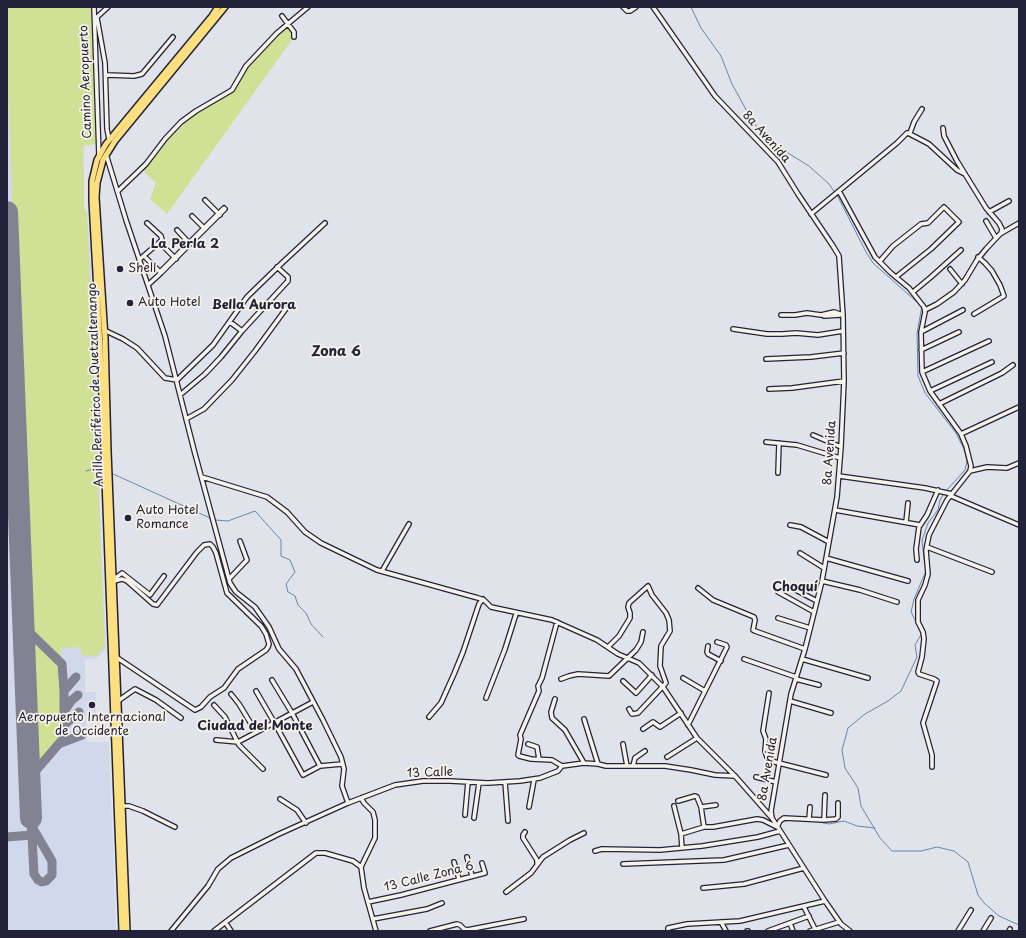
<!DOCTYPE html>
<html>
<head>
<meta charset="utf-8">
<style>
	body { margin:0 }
	#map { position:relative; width:1026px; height:938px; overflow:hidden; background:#e1e3ea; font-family:"Playpen Sans",sans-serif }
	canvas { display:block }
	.frame { position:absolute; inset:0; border:8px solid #22223b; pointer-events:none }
</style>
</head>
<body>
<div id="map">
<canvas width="1026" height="938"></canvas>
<div class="frame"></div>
</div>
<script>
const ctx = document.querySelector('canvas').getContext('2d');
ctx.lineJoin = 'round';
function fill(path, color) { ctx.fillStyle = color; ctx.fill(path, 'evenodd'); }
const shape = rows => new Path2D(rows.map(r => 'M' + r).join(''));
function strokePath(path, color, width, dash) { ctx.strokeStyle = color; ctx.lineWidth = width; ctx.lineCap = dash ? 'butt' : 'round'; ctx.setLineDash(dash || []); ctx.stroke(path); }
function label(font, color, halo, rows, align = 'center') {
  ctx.font = font + ' "Playpen Sans",sans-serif'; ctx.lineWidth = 3.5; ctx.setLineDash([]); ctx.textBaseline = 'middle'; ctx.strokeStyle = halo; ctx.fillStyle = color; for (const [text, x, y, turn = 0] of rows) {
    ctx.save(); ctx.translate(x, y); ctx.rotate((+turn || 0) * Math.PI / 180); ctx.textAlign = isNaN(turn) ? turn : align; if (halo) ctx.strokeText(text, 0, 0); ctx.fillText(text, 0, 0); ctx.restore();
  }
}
fill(shape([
	[7,7,84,146,84,208,87,212,91,264,96,418,106,649,96,659,85,659,85,692,96,692,96,715,86,716,87,742,109,742,116,931,7,931]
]), '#d2d8eb');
fill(shape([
	[7,7,91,7,96,144,83,146,84,208,87,212,105,646,96,656,81,655,81,647,61,648,61,657,32,632,29,628,28,620,7,63],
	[288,24,294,37,167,214,150,199,156,183,141,169,174,130,200,109,232,90,246,66],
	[33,644,37,645,54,661,58,665,59,670,61,733,57,742,42,758,39,760,35,758,33,755,32,723,29,648]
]), '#d0e094');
strokePath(shape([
	[691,7,701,28,721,56,732,84,749,115,758,129,770,142,809,166,829,184,838,197,866,252,873,263,918,303],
	[922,306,917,333,918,376,925,393,956,433,964,449,967,461,965,470,946,491],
	[86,471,97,468,103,469],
	[111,473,210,518],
	[215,520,228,521,255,511,281,540,281,556,290,560,295,572,286,584,288,592,295,596,298,605,306,613,311,624,323,637],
	[926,566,924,559,922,540,928,523,938,510,940,500,944,493],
	[916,622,911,612,914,599,926,571],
	[922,633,915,645,917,657,901,691,888,701,865,714,848,728,842,750,845,768,858,788,861,806,880,838,892,851,921,851,937,847,954,851,968,862,978,895,984,903,999,916,1019,925],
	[783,821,794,820],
	[813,821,829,824,844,821,857,826,875,828]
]), '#6486a7', 1);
strokePath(shape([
	[23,611,24,622,27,630,62,664,64,691,64,735,63,739,32,775,30,784],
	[24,651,25,645,28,640,32,638,37,640],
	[64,691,76,677],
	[65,710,72,700,78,695],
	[64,725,79,712],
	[61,743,82,735],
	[28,754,30,759,35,764,38,765,42,763],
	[31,818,34,874,38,880,42,882,46,881,52,875,52,861,31,825],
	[7,837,32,835]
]), '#828292', 9);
strokePath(shape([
	[7,212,31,818]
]), '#828292', 22);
const minor = shape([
	[94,7,99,156],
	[623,7,627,11,630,11,636,7],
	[653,7,715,96,778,162,798,194,833,246,839,256,843,315,844,381,841,447,837,497,822,581,805,649,791,694,771,811,772,818,825,901,841,924,850,931],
	[282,16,294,32,294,37],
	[96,18,108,7],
	[97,18,105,63,107,129,109,139],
	[107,75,134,76,142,74,173,37],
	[943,128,944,136,957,161,986,208,999,223,1002,229,1001,233],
	[908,133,929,144,957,170,965,174],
	[106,154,126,220,165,336,194,450,230,583,236,592,255,607,269,627,279,649,296,669,323,720,341,757,344,769,342,786,348,803],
	[118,191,146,164,165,139,181,122,196,111,232,90,246,66,277,33,308,7],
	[839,191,875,257,891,273,909,288,924,307,925,312,921,332,922,372,930,391,961,434,966,446,971,466,970,471,947,500,929,535,926,550,928,574,925,585,918,600,918,622,923,632,924,639,922,657,918,672,919,674,934,679,937,681,923,723,932,755,932,767],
	[205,200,220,215],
	[989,212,1009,201],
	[811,214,897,143,907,133,910,133,914,122,922,109],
	[192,216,205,229],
	[986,221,996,238],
	[177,230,190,244],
	[161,244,176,259],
	[146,258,161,273],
	[140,259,162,240,161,236,147,223],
	[880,261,893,246,921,224,928,223,944,207,959,222,931,249,896,277],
	[950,269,962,284],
	[149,284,161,273,225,209,224,208,160,272,159,275],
	[913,292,931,277,961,250],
	[925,310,937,304,954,292,965,280,977,260,986,249,1000,234,1019,223],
	[974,314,1004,296,1000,285,992,271,985,263,978,257],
	[781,315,795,315,807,313,821,315,834,312,843,315],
	[824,316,840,315],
	[230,322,242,331],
	[733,329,767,334,782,334,796,333,818,335,843,331],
	[104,330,123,339,137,348,165,378,177,380,213,345,247,297,282,263,325,223],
	[921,332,963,310],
	[921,350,959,332],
	[766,359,811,357,844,353],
	[922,372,989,341],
	[769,389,792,388,844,381],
	[930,391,992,362],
	[180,395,205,374,221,357,242,331,288,281,288,277,277,267],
	[939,404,1002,373,1013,365],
	[186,419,204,409,232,380,255,351,288,306],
	[961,434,1019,407],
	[813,435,841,447],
	[766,442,797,445,840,458],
	[970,471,987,467,1007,468,1019,463],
	[778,473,779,443],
	[839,476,925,488,952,494],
	[202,477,267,497,287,512,305,532,321,543,377,570,478,598,484,600,491,607,552,620,597,640,618,654,639,663,663,687,697,738,735,776,771,817],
	[951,496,1019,525],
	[835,510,920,525],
	[906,522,908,503],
	[790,525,801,527,829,542],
	[927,547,992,572],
	[800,553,824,568],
	[826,558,908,581],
	[917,560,916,549,919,527,927,515,938,490],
	[382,571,409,524],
	[113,577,117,577,122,573,150,595,164,576],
	[229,579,247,560,240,541],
	[114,581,122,579,127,581,153,604,157,605,197,552,204,545,210,544,213,547,216,553,227,593,261,626,266,634,269,644,268,647,266,650,238,669,224,688,210,697,201,707,195,710,116,657],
	[822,581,860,590,897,602],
	[788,586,817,601],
	[698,588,713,600,754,617,755,620,753,630,755,631,805,649],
	[778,592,814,612],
	[778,618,810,628],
	[557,622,542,678,538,686,539,691,520,735,521,739,518,755,519,756,531,759,552,760,562,766],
	[708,646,707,652,708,654,721,661],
	[608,647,619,636,630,618,630,613,628,607,629,603,648,586,652,595,666,613,669,620,670,631,661,646,660,666,666,683,638,713,632,714,629,709],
	[744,659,796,677],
	[802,659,868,678],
	[683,678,705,691],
	[561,679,569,676,578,674,609,676,636,650,641,642,643,632],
	[796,679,819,685],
	[272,680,292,713,320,766],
	[623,681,636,693,652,675],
	[256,691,274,722,303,775,320,766,342,764],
	[769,693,763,731,766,739,765,751,767,757,775,762,826,775],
	[231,694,239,704,256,732],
	[486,698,505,649,516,614],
	[555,699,551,712,552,718,565,730,584,763],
	[118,701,135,689,156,700,181,718],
	[790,701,831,713],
	[214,705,225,717,239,745,263,769],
	[429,717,441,703,454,674,463,652,479,604,483,599],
	[584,719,598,764],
	[688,725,727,647,726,645,717,642],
	[643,729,653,722,660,727,681,713],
	[216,740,238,742,313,702],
	[528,744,537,747,539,759],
	[623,744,627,766],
	[667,757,697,738],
	[633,766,635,758,645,751],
	[756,777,776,782],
	[505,782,508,821],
	[361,798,364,803,373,812,375,820,375,838,361,867,364,888,376,931],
	[280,799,297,810,306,823],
	[678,801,695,796,697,797,701,807,704,827],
	[122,806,129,806,143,811,175,827],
	[674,806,681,834,682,848],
	[529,807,534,780],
	[701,807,716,805],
	[465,815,468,782],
	[474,818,479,783],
	[809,819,810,807],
	[824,820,825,795],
	[525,832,523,835,523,838,537,860,537,863],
	[681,834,704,827,713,827,757,819,763,820,777,827,780,821,784,818,824,820,836,819,838,817,838,803],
	[595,851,602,849,660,850,702,846,758,837,780,831],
	[467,857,472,876],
	[454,862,459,879],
	[623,864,724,860,789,845],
	[703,888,744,884,804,868],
	[506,892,531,873,543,857,570,840,584,833],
	[368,902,401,895,485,873,482,863],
	[804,907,815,929],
	[373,919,427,909,442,903],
	[721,922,726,931],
	[790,923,793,931],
	[227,925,231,931],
	[171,931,208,886,218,869,231,858,279,834,348,803,395,785,423,781,450,781,488,783,520,781,540,778,558,771,562,766,584,763,598,764,606,766,665,766,691,770,715,775,735,776],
	[214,931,316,853,325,853,353,861,361,867],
	[430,931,457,924,460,925,464,929,467,930,524,919],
	[668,931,668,928,687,924,740,921,825,901],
	[747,931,748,931],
	[768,931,809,916],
	[810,931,839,922],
	[958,931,971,910],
	[983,931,991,918],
	[1009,931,1010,929]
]);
const highway = shape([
	[117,801,122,931],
	[122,806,117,800,100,346,92,201,92,181,97,160,106,144,212,16,218,7],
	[127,931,108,451,105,338,96,197,97,183,103,160,115,141,225,7]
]);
strokePath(minor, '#22223b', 6);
strokePath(highway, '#22223b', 8);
strokePath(minor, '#f7f3e8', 3.5);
strokePath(highway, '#fce080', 5);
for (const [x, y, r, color] of [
	[120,269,4,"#22223b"],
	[130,303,4,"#22223b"],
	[128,518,4,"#22223b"],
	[92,705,4,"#22223b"]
]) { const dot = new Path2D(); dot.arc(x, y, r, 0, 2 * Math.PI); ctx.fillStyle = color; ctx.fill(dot); strokePath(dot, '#f7f3e8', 1.5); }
label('12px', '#22223b', '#f7f3e8', [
	["Camino Aeropuerto",86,82,-92],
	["8a Avenida",766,137,48],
	["Anillo Periférico de Quetzaltenango",96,385,-92],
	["8a Avenida",830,453,-86],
	["8a Avenida",768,769,-80],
	["13 Calle",430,773,-2],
	["13 Calle Zona 6",429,877,-14]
]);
label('12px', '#22223b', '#f7f3e8', [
	["Shell",128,269],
	["Auto Hotel",138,303],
	["Auto Hotel",136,511],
	["Romance",136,525],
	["Aeropuerto Internacional",92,718,"center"],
	["de Occidente",92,732,"center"]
], 'left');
label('bold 13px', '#22223b', '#f7f3e8', [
	["La Perla 2",185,244],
	["Bella Aurora",254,305],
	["Choquí",795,587],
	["Ciudad del Monte",255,726]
]);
label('bold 14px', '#22223b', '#f7f3e8', [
	["Zona 6",336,352]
]);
</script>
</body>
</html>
